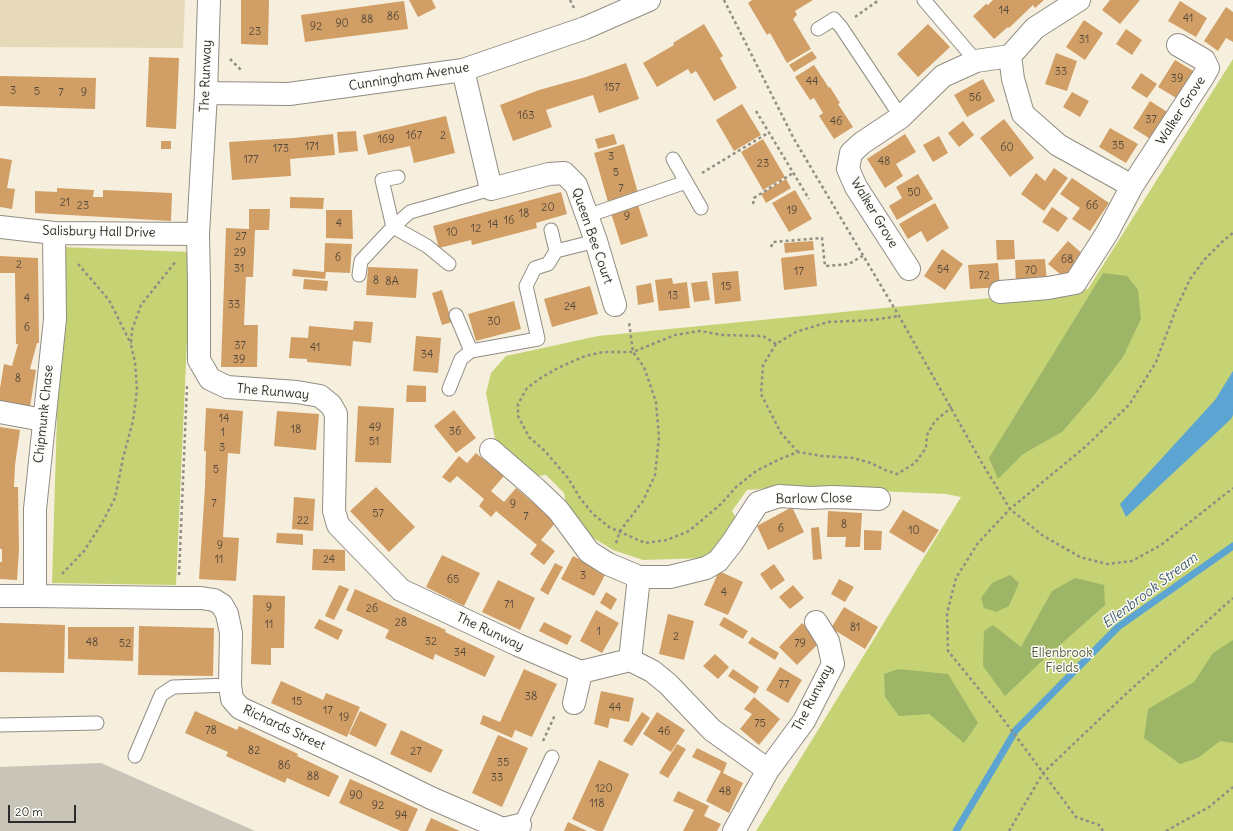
<!DOCTYPE html>
<html>
<head>
<meta charset="utf-8">
<style>
	body { margin:0 }
	#map { position:relative; width:1233px; height:831px; overflow:hidden; background:#f6efdd; font-family:Delius,sans-serif }
	canvas { display:block }
	.scale { position:absolute; left:8px; top:805px; width:68px; height:18px; box-sizing:border-box; border:2px solid #2b2b2b; border-top:0; padding-left:5px; font-size:12px; line-height:14px; white-space:nowrap; color:#2b2b2b; -webkit-text-stroke:3px #fdfcf7; paint-order:stroke }
</style>
</head>
<body>
<div id="map">
<canvas width="1233" height="831"></canvas>
<div class="scale">20 m</div>
</div>
<script>
const ctx = document.querySelector('canvas').getContext('2d');
ctx.lineJoin = 'round';
function fill(path, color) { ctx.fillStyle = color; ctx.fill(path, 'evenodd'); }
const shape = rows => new Path2D(rows.map(r => 'M' + r).join(''));
function strokePath(path, color, width, dash) { ctx.strokeStyle = color; ctx.lineWidth = width; ctx.lineCap = dash ? 'butt' : 'round'; ctx.setLineDash(dash || []); ctx.stroke(path); }
function label(font, color, halo, rows, align = 'center') {
  ctx.font = font + ' Delius,sans-serif'; ctx.lineWidth = 3; ctx.setLineDash([]); ctx.textBaseline = 'middle'; ctx.strokeStyle = halo; ctx.fillStyle = color; for (const [text, x, y, turn = 0] of rows) {
    ctx.save(); ctx.translate(x, y); ctx.rotate((+turn || 0) * Math.PI / 180); ctx.textAlign = isNaN(turn) ? turn : align; if (halo) ctx.strokeText(text, 0, 0); ctx.fillText(text, 0, 0); ctx.restore();
  }
}
fill(shape([
	[0,0,185,0,183,48,0,47]
]), '#e6daba');
fill(shape([
	[101,763,255,831,0,831,0,767]
]), '#c8c4b8');
fill(shape([
	[1233,59,1233,831,756,831,961,497,946,494,785,487,747,490,732,511,737,520,706,558,643,560,613,550,582,531,566,504,564,493,546,475,537,476,495,439,486,393,491,373,506,356,598,336,894,307,1088,289],
	[62,247,191,252,176,585,52,583]
]), '#c5d375');
fill(shape([
	[1103,273,1127,276,1138,290,1141,319,1123,357,1094,395,1062,432,1023,454,998,479,989,458],
	[1010,575,1019,583,1009,606,996,612,984,608,981,598,992,583],
	[1075,578,1104,585,1105,605,1042,661,1005,696,983,666,984,631,993,625,1021,647,1052,591],
	[1233,640,1233,743,1220,741,1198,758,1180,764,1144,738,1148,709,1194,682,1213,653],
	[898,669,948,674,978,723,964,743,929,714,899,716,885,697,884,674]
]), '#9cb566');
fill(shape([
	[1233,371,1233,415,1231,419,1126,517,1120,504,1215,400]
]), '#5ca5d3');
strokePath(shape([
	[956,831,1016,730,1118,627,1233,546]
]), '#5ca5d3', 7);
fill(shape([
	[241,0,269,0,268,45,241,44],
	[409,0,432,0,436,8,418,17],
	[752,0,813,0,795,11,797,15,793,19,811,49,787,63,770,33,767,35,748,3],
	[993,0,1044,0,1035,8,1033,5,1009,28,1008,27,994,39,973,16,986,4,988,5],
	[1110,0,1140,0,1120,24,1102,10],
	[404,1,408,29,305,42,301,15],
	[1180,1,1207,18,1196,37,1168,21],
	[1226,7,1233,12,1233,42,1226,38,1218,51,1204,41],
	[1084,20,1103,33,1085,60,1066,47],
	[704,24,723,56,720,58,737,88,714,101,696,71,691,74,688,69,657,87,643,63,674,45,673,43],
	[928,24,950,47,918,77,897,54],
	[1126,29,1142,40,1132,55,1116,44],
	[812,51,817,58,794,72,789,65],
	[1056,53,1077,61,1067,91,1045,84],
	[149,57,179,58,176,129,146,127],
	[1175,60,1195,72,1178,99,1158,87],
	[626,63,639,99,599,113,593,95,546,110,552,127,513,141,500,105,539,90,586,77],
	[814,65,829,88,830,87,840,103,838,104,853,127,834,139,819,116,823,113,814,98,810,100,795,77],
	[1141,73,1157,84,1147,98,1131,88],
	[0,76,96,78,95,109,0,106],
	[983,79,995,101,967,117,954,95],
	[1072,92,1089,101,1080,117,1063,107],
	[1150,101,1169,113,1152,140,1133,128],
	[742,104,761,135,734,151,716,120],
	[446,116,455,153,414,163,410,146,368,155,363,135],
	[1004,119,1034,158,1010,177,980,138],
	[963,121,974,135,959,147,948,133],
	[1110,128,1138,144,1126,163,1099,147],
	[356,131,358,151,339,153,337,132],
	[333,134,335,155,290,159,291,176,232,180,229,142,293,138],
	[614,134,617,144,598,149,595,139],
	[905,134,916,152,896,164,903,176,885,188,867,159],
	[939,136,948,153,933,162,923,145],
	[763,139,785,177,763,190,741,152],
	[161,141,171,141,171,149,161,149],
	[624,144,638,193,608,202,594,153],
	[0,158,12,160,7,188,15,189,12,209,0,207],
	[1054,168,1068,178,1044,211,1021,194,1036,173,1045,181],
	[918,174,933,199,897,220,889,206,902,198,896,187],
	[1072,178,1109,203,1090,231,1072,219,1080,208,1060,194],
	[786,179,791,188,766,203,761,194],
	[57,188,94,190,93,197,103,197,103,190,172,193,171,221,35,213,35,191,57,192],
	[795,190,812,219,789,232,772,203],
	[561,192,567,214,536,223,537,228,472,245,471,240,439,248,433,226],
	[290,197,324,198,323,209,290,208],
	[935,203,949,228,927,242,921,231,908,239,899,224],
	[638,205,648,236,621,245,611,213],
	[1052,207,1068,218,1058,232,1042,222],
	[249,209,270,209,269,230,255,230,253,277,246,277,244,325,258,325,257,367,221,367,226,228,249,229],
	[326,210,352,210,353,239,326,238],
	[996,240,1014,240,1015,259,997,260],
	[813,241,814,250,785,253,784,243],
	[1068,241,1086,257,1066,279,1048,264],
	[325,243,352,244,350,273,326,272,325,279,292,276,293,269,324,272],
	[942,249,963,264,945,290,924,276],
	[814,254,817,286,784,290,781,258],
	[0,256,38,258,39,343,37,343,30,369,36,370,30,407,0,402,0,388,4,364,12,366,18,344,16,344,15,273,0,273],
	[1045,259,1047,283,1016,284,1015,260],
	[998,263,1000,287,970,289,968,265],
	[368,267,418,269,416,298,366,295],
	[738,271,741,301,715,304,712,273],
	[672,278,673,284,687,282,690,308,659,311,655,280],
	[304,279,328,281,327,291,303,289],
	[707,281,710,300,694,302,691,283],
	[651,283,654,302,638,305,636,286],
	[590,286,598,314,552,327,544,299],
	[442,290,452,322,442,325,432,293],
	[514,301,521,329,476,341,468,314],
	[354,321,373,322,371,343,353,341,351,366,307,362,307,359,289,358,291,337,308,338,309,326,353,330],
	[416,336,441,338,438,373,413,371],
	[407,385,426,386,426,402,406,402],
	[358,406,394,408,391,463,355,462],
	[206,408,243,411,240,454,228,453,223,537,239,538,236,581,199,579,205,487,206,451,204,451],
	[454,410,476,438,456,453,434,426],
	[277,411,319,414,316,450,274,446],
	[0,427,20,430,15,465,14,487,18,487,19,550,17,580,0,579,0,562,2,562,2,549,0,549],
	[476,453,504,476,491,491,504,502,516,488,556,522,541,540,555,551,544,565,530,554,537,545,496,511,491,517,479,506,484,499,457,476,450,483,442,477,459,456,467,463],
	[376,487,415,527,389,552,350,511],
	[294,497,315,499,313,531,292,529],
	[792,507,804,532,768,550,757,526],
	[903,510,939,530,924,553,889,532],
	[828,511,862,513,860,547,845,547,846,537,827,537],
	[819,527,822,559,813,560,811,528],
	[864,530,882,531,881,550,864,550],
	[277,533,303,534,303,545,276,543],
	[313,549,345,550,345,571,312,570],
	[442,555,480,573,464,606,426,587],
	[573,556,606,573,594,596,561,579],
	[555,563,563,567,548,595,540,590],
	[774,564,785,580,771,590,760,574],
	[719,571,743,582,728,615,704,605],
	[839,579,854,587,845,602,831,594],
	[498,580,535,598,520,630,482,612],
	[339,585,349,589,334,620,325,616],
	[793,585,804,598,790,609,779,597],
	[355,589,446,630,445,632,495,656,485,677,435,654,433,660,385,638,389,630,346,610],
	[606,592,617,599,611,610,600,603],
	[253,595,285,596,284,648,271,648,271,665,251,664],
	[844,607,878,627,865,649,831,628],
	[596,610,619,623,602,653,580,641],
	[668,614,694,621,684,660,659,654],
	[724,617,748,631,743,639,719,625],
	[319,619,343,630,338,640,314,628],
	[544,622,572,636,567,645,539,631],
	[0,623,65,625,64,673,0,672],
	[802,623,821,641,797,665,779,647],
	[139,626,214,628,213,676,138,675],
	[68,627,134,627,133,661,68,659],
	[752,637,779,653,775,660,748,643],
	[715,654,729,667,718,679,703,666],
	[780,667,802,680,788,703,766,690],
	[524,669,557,684,532,737,515,730,512,738,480,724,483,715,500,722],
	[733,669,759,687,755,694,728,676],
	[281,681,323,700,326,693,360,707,347,737,271,703],
	[601,691,634,698,629,722,610,718,608,728,594,724],
	[754,697,780,719,759,745,740,729,752,714,744,709],
	[195,711,237,730,239,726,298,754,297,756,339,776,329,797,287,778,285,783,226,756,228,752,185,733],
	[360,711,387,724,376,747,349,734],
	[642,712,650,718,632,746,623,741],
	[657,712,685,730,671,752,643,734],
	[401,730,443,750,431,773,390,754],
	[498,735,528,748,502,807,472,793],
	[677,744,686,749,668,778,659,773],
	[697,748,727,763,723,773,743,783,729,813,706,801,721,771,692,757],
	[599,760,629,774,603,831,597,831,572,819],
	[350,779,418,809,408,831,401,831,339,803],
	[678,791,709,806,704,816,721,824,717,831,683,831,694,810,673,801],
	[431,818,453,828,460,831,425,831],
	[568,822,587,831,564,831]
]), '#d19f66');
const service = shape([
	[924,0,976,61],
	[818,29,834,19,841,27,901,117],
	[673,159,701,208],
	[587,216,686,182],
	[551,230,556,251],
	[449,264,427,246,393,227,410,212,491,189],
	[359,275,361,261,393,227,382,180,398,177],
	[456,315,471,351],
	[449,389,461,359,471,351,538,339,526,286,535,268,548,264,556,251,596,241],
	[0,725,97,723],
	[135,756,161,695,173,687,230,685],
	[522,831,520,825,552,757]
]);
const minor = shape([
	[209,0,206,93,198,234,199,283,199,360,210,379,227,387,297,392,320,396,331,405,336,414,334,511,338,525,401,590,518,645,581,672,630,660,652,671,668,684,712,730,768,770],
	[1079,0,1035,28,1010,56,1013,79,1023,114,1058,145,1132,186],
	[463,70,491,189,549,174,564,173,576,185,596,241,615,305],
	[206,93,289,94,463,70,585,28,649,0],
	[0,227,54,233,198,234],
	[909,269,856,187,848,169,851,153,862,143,901,117,943,76,976,61,1010,56],
	[1000,292,1048,288,1075,283,1107,233,1132,186,1203,77,1208,68,1204,60,1178,45],
	[0,412,43,420],
	[491,450,536,489,558,510,589,552,608,564,639,577,630,660],
	[639,577,670,577,706,568,718,561,732,543,758,503,779,496,811,498,833,497,879,499],
	[0,596,35,596,178,598,201,598,214,600,222,605,227,614,231,633,230,685,232,699,240,708,374,770,431,798,503,829,520,825],
	[35,596,35,509,55,319,54,233],
	[574,703,581,672],
	[734,831,768,770,804,721,833,664,828,641,816,622]
]);
strokePath(service, '#908d84', 15);
strokePath(minor, '#908d84', 24);
strokePath(shape([
	[570,0,574,8],
	[724,0,794,139,899,316,982,463,1010,509,1042,535,1080,557,1107,564,1132,561,1161,545,1233,488],
	[855,17,879,0],
	[230,59,241,70],
	[756,111,809,199],
	[702,173,768,133],
	[753,204,754,198,793,173],
	[771,247,773,242,822,238,825,266,849,264,864,255],
	[78,264,109,300,131,344],
	[776,344,763,336,723,335,700,331,675,335,633,352,603,352,585,356,560,367,542,377,527,388,518,404,518,416,529,437,545,451,568,478,580,498,593,514,609,527,645,543,667,540,689,531,721,504,736,487,756,471,780,459,798,452,822,456,853,458,871,463,885,470,897,474,915,463,926,448,927,435,935,421,952,407],
	[798,452,781,433,761,394,763,365,776,344,796,332,828,322,872,320,899,316],
	[616,543,620,531,643,501,655,475,659,437,656,402,644,367,633,352,629,322],
	[62,574,84,551,102,523,115,498,123,458,133,421,137,390,135,362,131,345,132,330,141,305,176,261],
	[179,575,187,386],
	[543,741,555,715],
	[1009,831,1043,773,1128,692,1233,598],
	[1103,831,1099,825,1076,817,1000,715,948,651,947,613,956,578,978,543,1010,509,1085,447,1129,405,1156,362,1176,309,1190,279,1205,259,1224,240,1233,233],
	[1166,831,1209,807,1233,787]
]), '#908d84', 2.5, [3, 3]);
strokePath(service, '#fff', 13);
strokePath(minor, '#fff', 22);
label('11px', '#54483a', null, [
	["14",1004,11],
	["86",393,17],
	["41",1188,19],
	["88",367,20],
	["90",342,24],
	["92",316,27],
	["23",255,32],
	["31",1084,40],
	["33",1061,72],
	["39",1177,79],
	["44",812,82],
	["157",612,88],
	["3",13,91],
	["5",37,92],
	["7",61,93],
	["9",84,93],
	["56",975,98],
	["163",526,116],
	["37",1151,120],
	["46",836,122],
	["167",414,136],
	["2",443,136],
	["169",386,140],
	["35",1118,146],
	["171",312,147],
	["60",1007,148],
	["173",281,149],
	["3",611,157],
	["177",251,160],
	["48",884,162],
	["23",763,164],
	["5",616,173],
	["7",621,189],
	["50",914,193],
	["21",65,203],
	["23",83,206],
	["66",1092,206],
	["20",548,208],
	["19",792,211],
	["18",524,214],
	["9",627,217],
	["16",509,221],
	["4",339,224],
	["14",493,225],
	["12",476,229],
	["10",452,233],
	["27",241,237],
	["29",240,253],
	["6",338,258],
	["68",1067,260],
	["2",19,265],
	["31",239,269],
	["54",943,270],
	["70",1031,271],
	["17",799,272],
	["72",984,276],
	["8",376,281],
	["8A",392,282],
	["15",726,287],
	["13",673,296],
	["4",27,299],
	["33",234,305],
	["24",570,307],
	["30",494,322],
	["6",27,328],
	["37",240,346],
	["41",315,348],
	["34",427,355],
	["39",239,360],
	["8",18,379],
	["14",224,419],
	["49",375,428],
	["18",296,430],
	["36",455,432],
	["1",223,433],
	["51",374,442],
	["3",222,448],
	["5",216,470],
	["7",214,504],
	["9",513,505],
	["57",378,514],
	["7",526,517],
	["22",303,521],
	["8",844,525],
	["6",781,529],
	["10",914,531],
	["9",220,546],
	["11",219,560],
	["24",329,560],
	["3",583,576],
	["65",453,580],
	["4",724,593],
	["71",509,605],
	["9",269,608],
	["26",372,609],
	["28",401,623],
	["11",269,625],
	["81",855,628],
	["1",599,632],
	["2",676,637],
	["32",431,642],
	["48",92,643],
	["52",125,644],
	["79",800,644],
	["34",460,653],
	["77",784,685],
	["38",531,697],
	["15",297,702],
	["44",615,708],
	["17",328,711],
	["19",344,718],
	["75",760,724],
	["78",211,731],
	["46",664,732],
	["82",254,751],
	["27",416,752],
	["35",503,763],
	["86",284,766],
	["88",313,777],
	["33",497,778],
	["120",604,789],
	["48",725,792],
	["90",356,796],
	["118",597,804],
	["92",378,806],
	["94",401,816]
]);
label('13px', '#2b2b2b', '#fdfcf7', [
	["The Runway",206,76,-88],
	["Cunningham Avenue",409,77,-9],
	["Walker Grove",1181,111,-57],
	["Walker Grove",874,213,59],
	["Salisbury Hall Drive",99,232,1],
	["Queen Bee Court",592,236,71],
	["The Runway",273,392,5],
	["Chipmunk Chase",44,414,-84],
	["Barlow Close",814,499,-1],
	["The Runway",490,632,25],
	["The Runway",813,698,-63],
	["Richards Street",284,728,25]
]);
label('13px', '#595d41', '#fdfcf7', [
	["Ellenbrook",1062,653],
	["Fields",1062,668]
]);
label('italic 14px', '#3f5c6e', '#fdfcf7', [
	["Ellenbrook Stream",1150,591,-37]
]);
</script>
</body>
</html>
